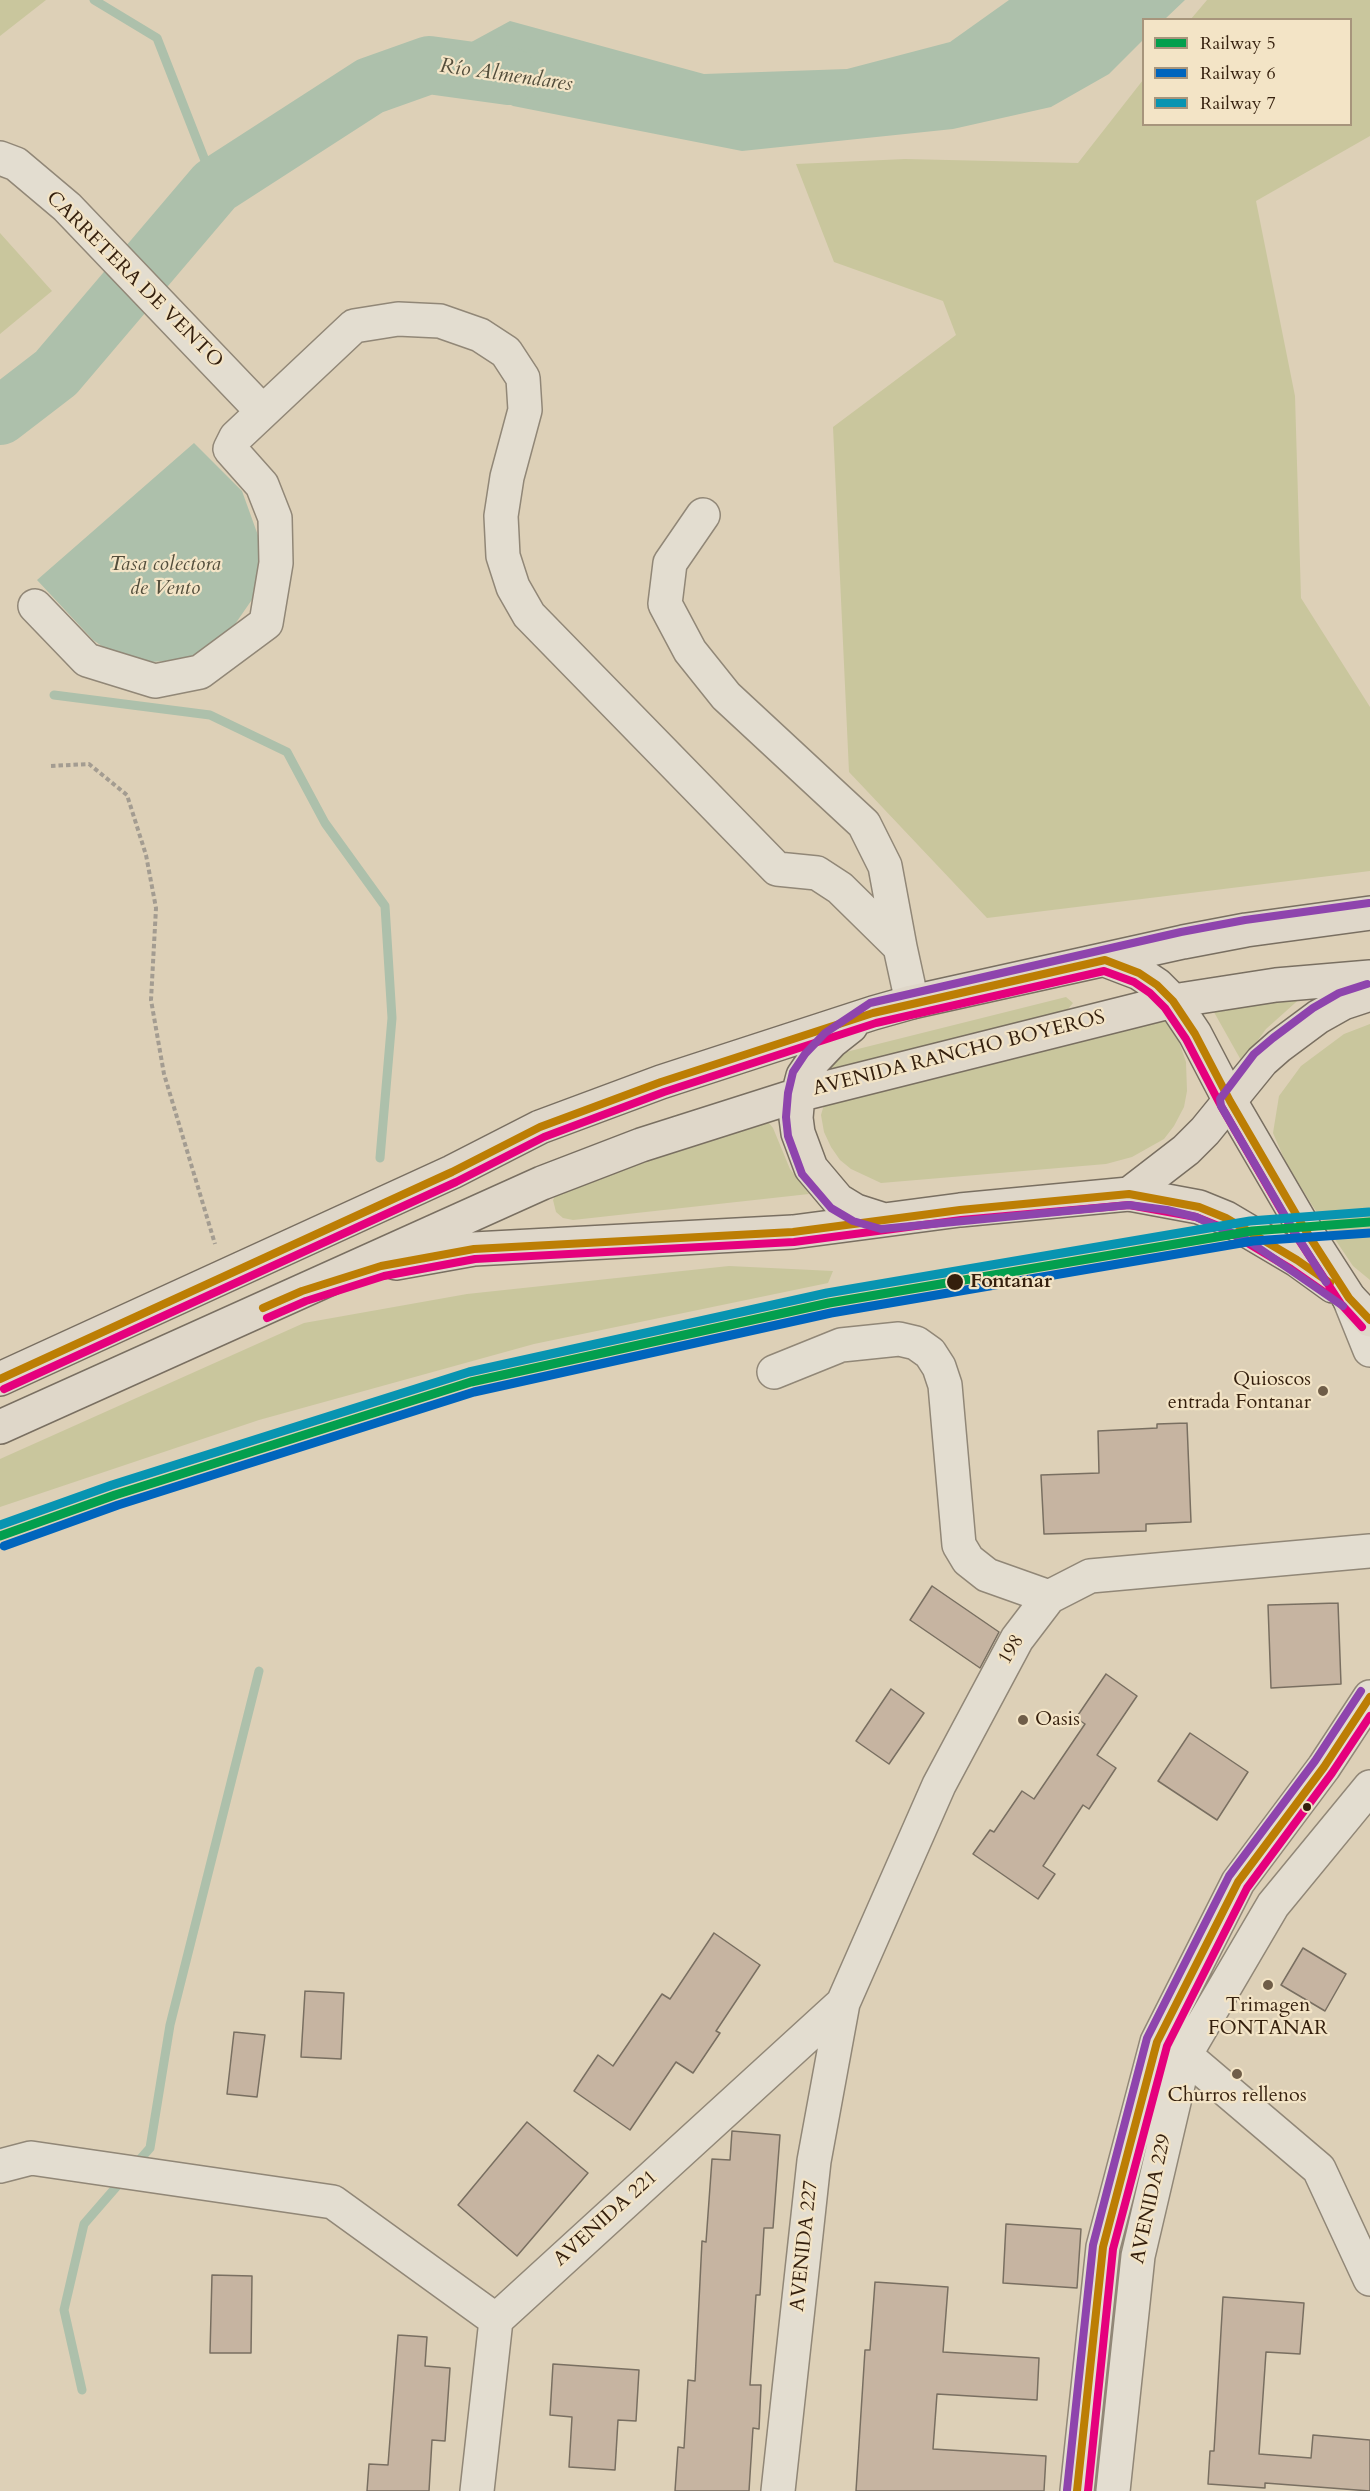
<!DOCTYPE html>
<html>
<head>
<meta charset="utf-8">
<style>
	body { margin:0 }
	#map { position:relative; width:1370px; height:2491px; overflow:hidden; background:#ddd0b7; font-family:Cardo,serif }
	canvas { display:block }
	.legend { position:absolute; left:1142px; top:18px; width:210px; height:108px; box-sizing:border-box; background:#f3e4c6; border:2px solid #a7957c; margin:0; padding:8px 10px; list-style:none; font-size:18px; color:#341f0d }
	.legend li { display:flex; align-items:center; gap:12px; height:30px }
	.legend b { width:30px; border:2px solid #a7957c }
</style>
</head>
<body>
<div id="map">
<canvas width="1370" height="2491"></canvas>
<ul class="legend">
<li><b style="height:8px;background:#039f4e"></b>Railway 5</li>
<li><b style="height:8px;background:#0065bd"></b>Railway 6</li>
<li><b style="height:8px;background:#0894b1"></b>Railway 7</li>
</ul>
</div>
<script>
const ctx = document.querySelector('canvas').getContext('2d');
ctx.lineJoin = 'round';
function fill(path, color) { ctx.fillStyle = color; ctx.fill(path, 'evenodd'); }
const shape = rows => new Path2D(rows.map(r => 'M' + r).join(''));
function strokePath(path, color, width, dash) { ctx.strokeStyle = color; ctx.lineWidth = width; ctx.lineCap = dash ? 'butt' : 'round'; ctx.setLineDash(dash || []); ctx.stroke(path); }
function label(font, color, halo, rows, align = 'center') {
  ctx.font = font + ' Cardo,serif'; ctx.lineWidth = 4.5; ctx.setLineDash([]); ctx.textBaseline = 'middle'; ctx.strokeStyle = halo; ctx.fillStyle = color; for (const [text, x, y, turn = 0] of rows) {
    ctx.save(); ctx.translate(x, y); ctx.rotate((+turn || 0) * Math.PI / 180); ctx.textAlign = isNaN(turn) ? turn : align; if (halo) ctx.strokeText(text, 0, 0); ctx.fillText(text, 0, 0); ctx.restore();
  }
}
fill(shape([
	[0,0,46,0,0,36],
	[1207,0,1370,0,1370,136,1256,201,1295,396,1301,598,1370,707,1370,871,987,918,849,772,833,427,956,335,943,301,834,262,796,164,905,159,1078,163,1143,80,1144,124,1350,124,1350,20,1191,19],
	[0,233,52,291,0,334],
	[1304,995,1266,1029,1242,1062,1210,1005],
	[1066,997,1073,1003,1068,1009,817,1081,842,1053],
	[1166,1021,1179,1042,1186,1062,1187,1091,1184,1107,1174,1126,1164,1139,1132,1157,1106,1164,881,1183,851,1169,840,1160,831,1147,824,1132,821,1115,825,1101],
	[1370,1024,1370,1280,1353,1266,1312,1205,1286,1163,1273,1133,1279,1096,1301,1066,1344,1034],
	[765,1118,773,1128,790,1169,809,1194,573,1220,563,1218,556,1212,553,1200,559,1189],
	[729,1266,833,1271,828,1283,534,1344,259,1420,0,1507,0,1459,304,1323,467,1294]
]), '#c9c69d');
fill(shape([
	[1009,0,1185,0,1165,19,1144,20,1143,40,1109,74,1051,107,953,129,742,151,513,106,429,65,510,21,704,74,847,69,950,42],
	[194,443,242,491,260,541,260,588,231,630,204,654,178,660,151,662,112,653,93,640,37,580]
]), '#adc0ab');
strokePath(shape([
	[94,0,157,38,215,186],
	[54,695,210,715,287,752,325,823,385,906,392,1018,380,1158],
	[135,2165,150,2148,170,2025,259,1671],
	[82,2390,64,2310,84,2224,124,2178]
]), '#adc0ab', 9);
strokePath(shape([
	[0,416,56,373,215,186,370,86,429,65,509,76]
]), '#adc0ab', 58);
const building = shape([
	[1187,1423,1191,1522,1146,1524,1146,1531,1044,1534,1041,1475,1099,1473,1098,1431,1157,1428,1157,1424,1187,1423],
	[932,1586,999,1632,980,1668,910,1620,932,1586],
	[1338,1603,1341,1684,1271,1688,1268,1605,1338,1603],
	[1106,1674,1137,1696,1097,1755,1116,1768,1089,1809,1083,1805,1043,1866,1055,1874,1038,1899,973,1854,990,1830,994,1832,1022,1791,1034,1799,1085,1724,1076,1718,1106,1674],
	[891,1689,924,1713,889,1764,856,1741,891,1689],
	[1190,1733,1248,1772,1217,1820,1158,1781,1190,1733],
	[714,1933,760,1965,716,2031,720,2033,693,2073,676,2062,630,2130,574,2091,598,2055,613,2066,662,1994,670,1999,714,1933],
	[1303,1948,1346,1974,1325,2011,1281,1985,1303,1948],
	[305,1991,344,1993,341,2059,301,2057,305,1991],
	[234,2032,265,2035,257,2097,227,2094,234,2032],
	[527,2122,588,2173,517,2256,458,2205,527,2122],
	[732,2131,780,2135,773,2228,764,2228,760,2295,756,2295,750,2385,761,2385,759,2429,753,2428,749,2491,675,2491,678,2447,684,2448,688,2380,695,2381,702,2241,706,2242,712,2159,730,2160,732,2131],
	[1006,2224,1081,2229,1077,2288,1003,2283,1006,2224],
	[212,2275,252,2276,251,2353,210,2353,212,2275],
	[875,2282,948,2287,943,2352,1039,2358,1037,2400,937,2394,933,2449,1046,2456,1044,2491,856,2491,865,2350,870,2350,875,2282],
	[1223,2297,1304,2303,1300,2354,1266,2352,1259,2454,1311,2458,1313,2435,1370,2440,1370,2491,1265,2483,1265,2488,1208,2484,1210,2451,1214,2451,1223,2297],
	[398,2335,427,2337,425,2366,450,2368,445,2441,432,2440,429,2491,367,2491,369,2464,388,2465,398,2335],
	[553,2364,639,2370,636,2421,618,2420,615,2470,569,2467,572,2417,550,2415,553,2364]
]);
fill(building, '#c6b4a1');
strokePath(building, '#796f61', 1.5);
const minor = shape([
	[0,158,16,164,67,207,262,411],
	[703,515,670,563,665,604,690,651,726,696,864,824,885,866,900,947],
	[35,606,87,660,155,681,200,672,266,623,276,563,275,518,262,485,230,449,236,437,354,326,398,319,440,321,480,335,506,352,523,378,525,410,507,477,501,516,503,556,513,587,529,615,777,869,817,873,840,888,900,947,912,1002],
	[1349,1298,1370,1350],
	[774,1372,841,1345,899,1339,916,1343,930,1353,939,1367,945,1385,959,1545,968,1560,987,1575,1049,1597],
	[1167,2047,1185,2055,1319,2169,1370,2279],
	[0,2166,31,2158,333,2202,496,2320],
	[477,2491,496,2320,843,2003],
	[778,2491,814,2161,843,2003,939,1785,1017,1639,1049,1597,1090,1576,1370,1551],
	[1077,2491,1103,2247,1157,2042,1238,1882,1324,1767,1370,1697],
	[1113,2491,1138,2256,1185,2055,1273,1905,1370,1787]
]);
const major = shape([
	[1230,1101,1304,1228,1349,1298,1370,1320],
	[1129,1194,1199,1207,1226,1218,1297,1260,1333,1286]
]);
const highway = shape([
	[1105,960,1139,973,1157,985,1173,1001,1195,1034,1230,1101],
	[851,1026,832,1041,814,1060,803,1076,798,1095,796,1118,798,1133,811,1168,838,1200,856,1211,881,1219],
	[396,1263,474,1249,793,1232,960,1210,1129,1194,1186,1150,1205,1131,1262,1061,1279,1046,1318,1017,1343,1003,1370,994],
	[0,1379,452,1172,540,1127,661,1082,873,1013,912,1002,1183,942,1246,930,1370,913],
	[0,1427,542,1183,641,1145,798,1095,1173,1001,1276,985,1370,977]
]);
strokePath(minor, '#918777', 36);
strokePath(major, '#796f61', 36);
strokePath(highway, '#796f61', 36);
strokePath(shape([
	[51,766,89,764,127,795,146,855,156,908,151,1000,164,1074,215,1244]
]), '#a39c91', 4, [4.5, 3]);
strokePath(minor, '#e3ddd0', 33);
strokePath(major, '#dfd7c9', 33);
strokePath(highway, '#dfd7c9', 33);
strokePath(shape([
	[263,1308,302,1291,381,1266,474,1249,793,1232,960,1210,1129,1194,1199,1207,1226,1218,1297,1260,1330,1283],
	[0,1379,452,1172,540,1127,661,1082,873,1013,1105,960,1139,973,1157,985,1173,1001,1195,1034,1230,1101,1304,1228,1349,1298,1370,1320],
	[1077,2491,1103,2247,1157,2042,1238,1882,1324,1767,1370,1697]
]), '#bc7e04', 8);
strokePath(shape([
	[267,1318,306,1301,384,1276,475,1259,794,1242,961,1220,1129,1205,1196,1217,1221,1227,1291,1269,1324,1292],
	[4,1389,456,1182,544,1137,664,1092,876,1023,1104,971,1134,982,1150,993,1165,1008,1186,1039,1221,1106,1295,1234,1341,1304,1362,1327],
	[1088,2491,1113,2249,1167,2046,1247,1888,1332,1773,1370,1716]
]), '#e5007d', 8);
strokePath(shape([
	[1326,1282,1295,1233,1221,1106,1220,1099,1254,1054,1273,1038,1313,1008,1339,993,1367,984],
	[1343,1306,1247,1240,1196,1217,1167,1210,1129,1205,881,1229,853,1221,831,1208,802,1174,788,1136,786,1117,788,1093,793,1072,805,1054,825,1033,870,1003,1181,932,1245,920,1369,903],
	[1067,2490,1093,2245,1147,2038,1229,1876,1315,1761,1361,1691]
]), '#8e44ad', 8);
strokePath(shape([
	[0,1536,115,1495,471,1382,829,1303,1252,1231,1370,1222]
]), '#039f4e', 9);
strokePath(shape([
	[4,1546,118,1505,474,1392,831,1313,1253,1241,1370,1233]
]), '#0065bd', 9);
strokePath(shape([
	[0,1525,112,1485,469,1372,827,1293,1250,1221,1369,1212]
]), '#0894b1', 9);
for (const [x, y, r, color] of [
	[955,1282,9,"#341f0d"],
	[1323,1391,6,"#6f5d48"],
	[1023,1720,6,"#6f5d48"],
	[1307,1807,5,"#341f0d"],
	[1268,1985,6,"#6f5d48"],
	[1237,2074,6,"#6f5d48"]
]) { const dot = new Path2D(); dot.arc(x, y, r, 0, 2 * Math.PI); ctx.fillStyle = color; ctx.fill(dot); strokePath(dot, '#f3e4c6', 2); }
label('20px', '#341f0d', '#f3e4c6', [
	["CARRETERA DE VENTO",134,280,45],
	["AVENIDA RANCHO BOYEROS",959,1054,-14],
	["198",1012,1650,-59],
	["AVENIDA 229",1152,2199,-78],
	["AVENIDA 221",606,2219,-42],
	["AVENIDA 227",805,2246,-84]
]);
label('bold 20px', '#341f0d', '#f3e4c6', [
	["Fontanar",970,1282]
], 'left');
label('20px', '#341f0d', '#f3e4c6', [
	["Quioscos",1311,1380,"right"],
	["entrada Fontanar",1311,1403,"right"],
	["Oasis",1035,1720,"left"],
	["Trimagen",1268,2006],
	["FONTANAR",1268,2029],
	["Churros rellenos",1237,2096]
]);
label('italic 21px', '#524d3b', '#f3e4c6', [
	["Río Almendares",506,76,8],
	["Tasa colectora",165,565],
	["de Vento",165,589]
]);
</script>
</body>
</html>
